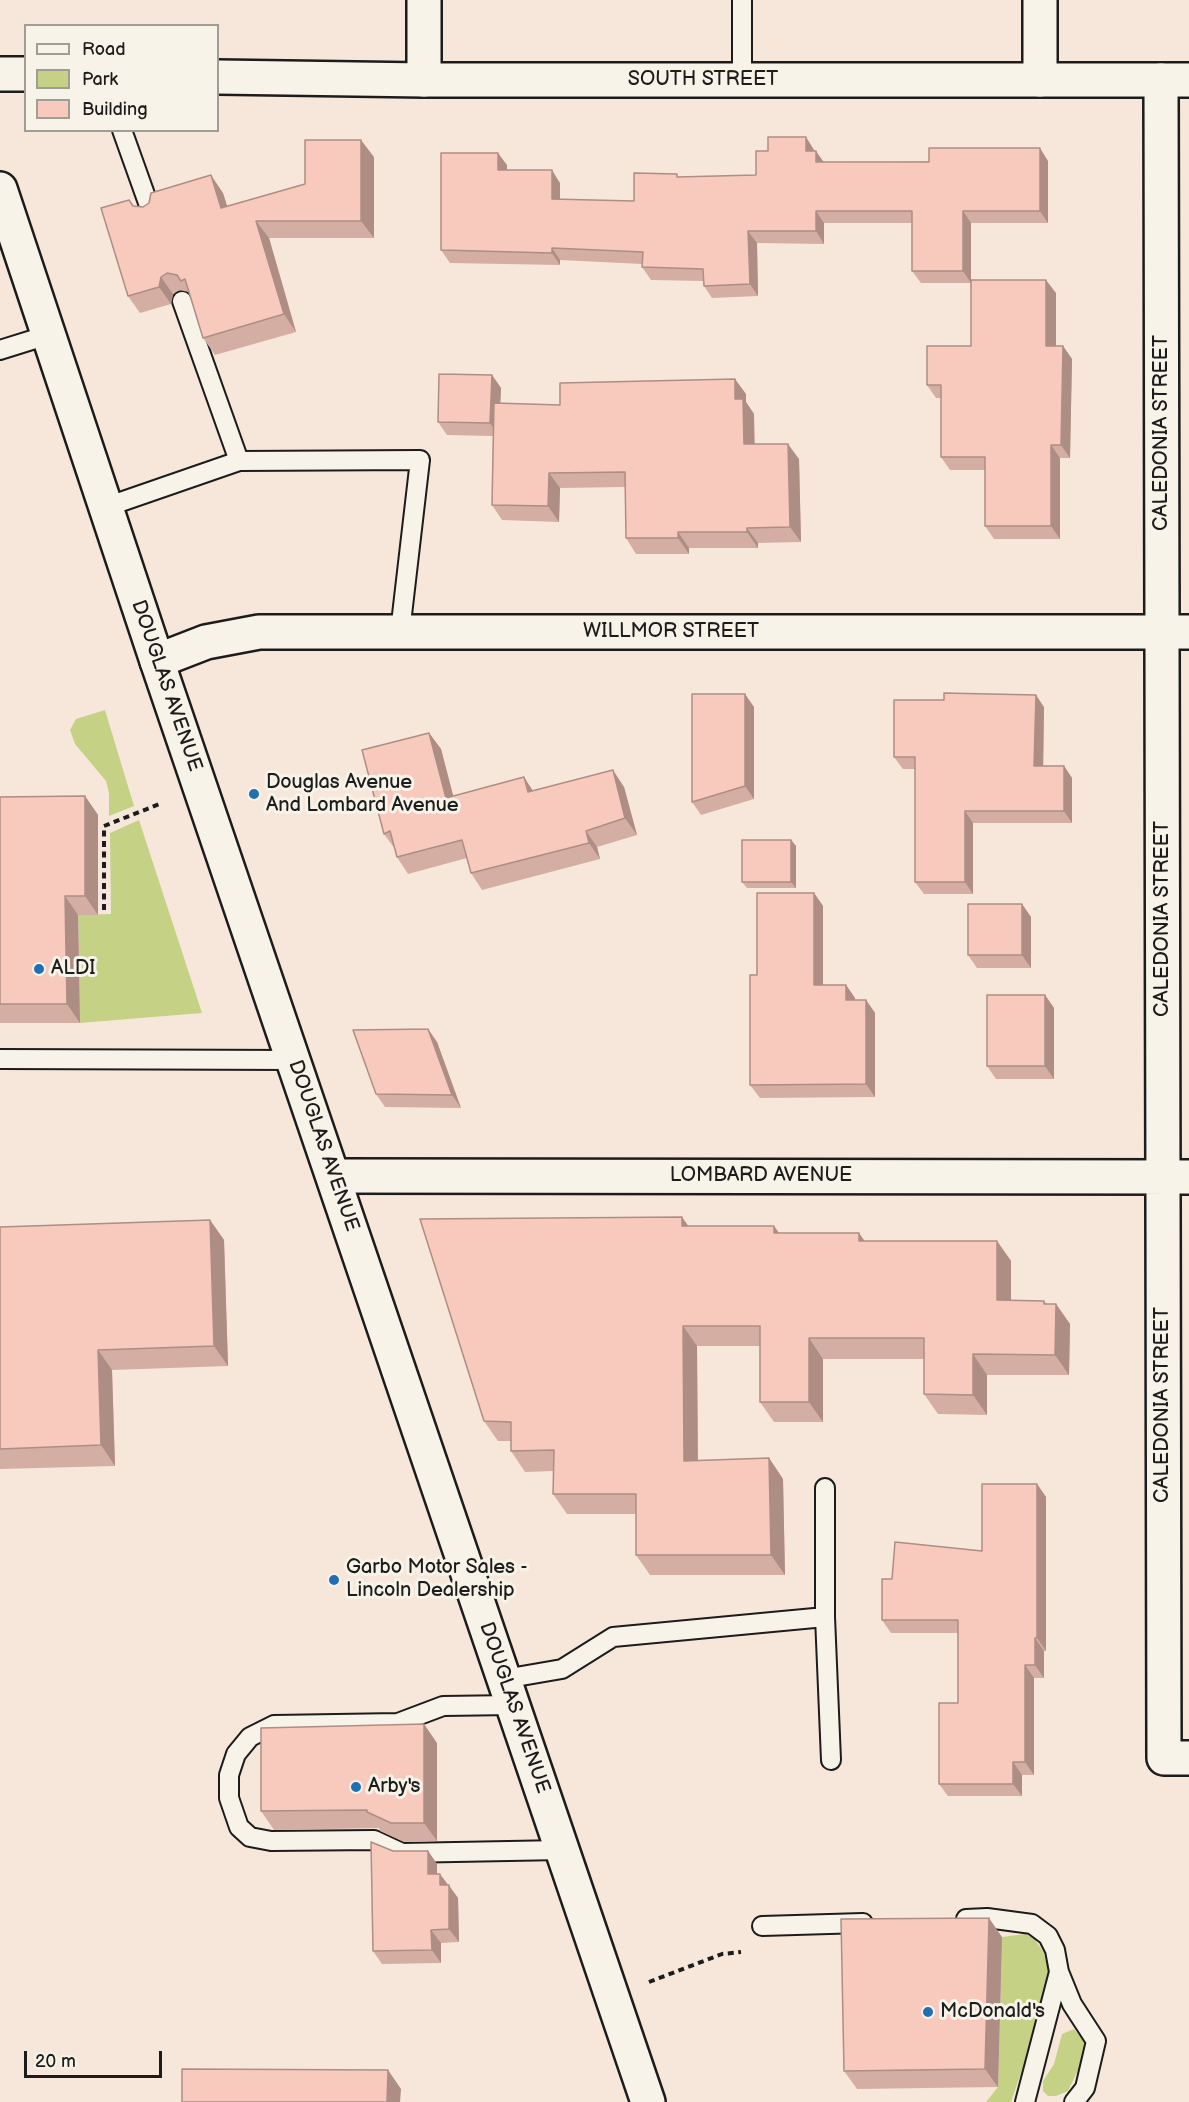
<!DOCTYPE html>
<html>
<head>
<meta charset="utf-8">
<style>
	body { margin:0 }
	#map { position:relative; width:1189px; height:2102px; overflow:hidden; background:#f7e7db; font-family:"Balsamiq Sans",sans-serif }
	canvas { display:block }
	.legend { position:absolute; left:24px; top:24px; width:195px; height:108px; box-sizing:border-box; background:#f7f3e8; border:2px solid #9f9d96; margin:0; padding:8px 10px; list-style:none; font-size:18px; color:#1c1c1c }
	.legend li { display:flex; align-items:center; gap:12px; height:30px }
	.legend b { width:30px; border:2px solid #9f9d96 }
	.scale { position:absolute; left:24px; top:2051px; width:138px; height:27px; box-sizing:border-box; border:3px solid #1c1c1c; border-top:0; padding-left:8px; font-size:18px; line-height:21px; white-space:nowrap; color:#1c1c1c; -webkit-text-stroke:4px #f7f3e8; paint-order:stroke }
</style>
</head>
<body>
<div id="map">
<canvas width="1189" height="2102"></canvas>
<ul class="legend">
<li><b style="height:8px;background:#f7f3e8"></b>Road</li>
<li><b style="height:16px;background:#c5d286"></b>Park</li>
<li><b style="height:16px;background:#f8cabd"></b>Building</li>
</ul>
<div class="scale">20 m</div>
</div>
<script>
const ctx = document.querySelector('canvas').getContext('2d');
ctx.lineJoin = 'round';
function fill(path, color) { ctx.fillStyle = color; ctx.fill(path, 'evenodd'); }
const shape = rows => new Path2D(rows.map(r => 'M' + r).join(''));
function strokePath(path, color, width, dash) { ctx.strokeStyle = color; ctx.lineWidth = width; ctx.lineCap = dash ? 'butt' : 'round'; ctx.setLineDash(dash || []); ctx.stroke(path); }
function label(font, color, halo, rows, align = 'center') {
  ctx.font = font + ' "Balsamiq Sans",sans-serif'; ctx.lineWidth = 6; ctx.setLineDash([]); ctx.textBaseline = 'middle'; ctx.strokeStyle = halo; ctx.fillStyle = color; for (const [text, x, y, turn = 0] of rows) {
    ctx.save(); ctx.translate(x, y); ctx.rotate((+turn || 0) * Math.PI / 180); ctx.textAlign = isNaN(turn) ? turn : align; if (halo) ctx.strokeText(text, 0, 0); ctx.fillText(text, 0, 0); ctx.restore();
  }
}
fill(shape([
	[105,710,134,806,109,816,109,793,106,781,75,744,70,730,76,719],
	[139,820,202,1013,80,1023,78,915,111,914,110,833],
	[1025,1934,1034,1938,1044,1953,1049,1973,1038,2024,1011,2102,986,2102,998,2087,1002,1937],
	[1074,2029,1084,2041,1083,2060,1068,2091,1056,2096,1048,2096,1043,2091,1043,2081,1054,2064,1062,2034]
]), '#c5d286');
const service = shape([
	[742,0,742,80],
	[122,130,152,214],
	[182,301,239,461],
	[0,350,48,335],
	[106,507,239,461,420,460,400,632],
	[0,1059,294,1060],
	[825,1617,831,1760],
	[504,1679,562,1669,613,1637,825,1617,825,1488],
	[513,1705,443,1706,398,1723,274,1725,250,1737,236,1754,229,1775,229,1798,239,1827,250,1837,271,1841,374,1840,402,1853,562,1850],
	[966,1919,987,1918,1032,1924,1048,1936,1055,1950,1059,1972,1025,2102],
	[762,1926,863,1923],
	[1059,1972,1072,2004,1096,2041,1085,2088,1074,2102]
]);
const minor = shape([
	[424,0,424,80],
	[1040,0,1040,80],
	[1161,80,1164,1758,1189,1758],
	[157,661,206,642,259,632,1189,632],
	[334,1176,1189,1177]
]);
const tertiary = shape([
	[0,74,26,74],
	[218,77,424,80,1189,80]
]);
const primary = shape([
	[0,189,157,661,648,2102]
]);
strokePath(service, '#1c1c1c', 22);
strokePath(minor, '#1c1c1c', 38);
strokePath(tertiary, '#1c1c1c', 38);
strokePath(primary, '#1c1c1c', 38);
strokePath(shape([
	[104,910,104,826,162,803],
	[649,1982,722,1954,741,1952]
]), '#1c1c1c', 4, [6, 4.5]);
strokePath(service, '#f7f3e8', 18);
strokePath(minor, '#f7f3e8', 33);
strokePath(tertiary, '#f7f3e8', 33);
strokePath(primary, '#f7f3e8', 33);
fill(shape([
	[806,137,814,151,824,162,1048,161,1048,223,971,223,971,280,1056,293,1056,346,1063,346,1072,359,1070,458,1060,458,1060,539,994,539,985,526,985,470,950,470,941,457,941,398,936,398,927,385,971,346,971,283,921,283,912,271,912,223,824,223,824,244,757,243,758,296,712,298,704,286,704,281,651,280,642,267,642,264,560,260,560,265,450,263,441,250,507,165,507,170,560,183,560,199,634,201,679,177,756,175,768,151],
	[374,157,374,238,269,238,296,332,215,355,203,338,189,292,179,290,173,294,171,304,140,313,128,296,143,207,223,193,227,206,305,184],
	[492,375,501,388,500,403,560,405,746,394,746,402,754,414,754,444,799,459,801,542,758,543,758,548,689,548,689,554,636,554,626,538,625,487,560,488,559,522,502,520,492,505,493,436,447,435,438,422],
	[754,707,754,799,701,815,692,802],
	[1044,707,1043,766,1064,766,1072,778,1072,823,973,823,973,894,924,894,915,882,915,769,903,769,894,757],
	[429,733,441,749,453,796,624,787,637,835,597,847,600,859,482,890,471,873,467,858,408,874,397,857,395,849,384,834],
	[85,796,98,815,98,915,78,915,80,1023,0,1023,0,797],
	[791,840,796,846,796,888,747,888,742,882],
	[814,893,823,906,823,985,846,985,855,998,855,1000,866,1000,875,1013,875,1097,760,1098,750,1085,757,975],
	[1022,904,1031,917,1031,968,977,968,968,955],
	[1045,995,1054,1008,1054,1079,996,1079,987,1066],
	[428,1029,437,1042,461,1108,385,1107,376,1094],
	[682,1217,688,1226,774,1226,779,1233,864,1241,997,1241,1011,1261,1011,1301,1044,1301,1046,1304,1056,1304,1070,1324,1069,1375,987,1375,987,1415,938,1414,924,1394,924,1359,823,1359,823,1422,774,1422,760,1402,760,1346,697,1346,698,1461,769,1458,783,1479,785,1575,650,1575,636,1555,636,1514,567,1514,553,1494,554,1471,525,1472,511,1451,511,1441,498,1441,484,1421],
	[210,1220,224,1240,228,1366,112,1370,115,1466,0,1469,0,1227],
	[1037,1484,1046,1497,1046,1651,1044,1651,1044,1678,1034,1678,1034,1775,1022,1775,1022,1796,948,1796,939,1784,958,1703,958,1633,891,1633,882,1620,892,1579,982,1551],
	[437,1743,437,1841,404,1842,380,1831,379,1828,274,1830,261,1811],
	[393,1851,428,1851,437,1864,437,1874,447,1885,449,1885,458,1898,459,1942,441,1943,441,1963,382,1964,373,1951],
	[1002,1937,998,2087,857,2089,844,2071]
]), '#d5aea3');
fill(shape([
	[806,137,814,150,814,164,806,151],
	[361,140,374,157,374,238,361,221],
	[1040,148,1048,161,1048,223,1040,211],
	[816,151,825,164,816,162],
	[498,153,507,165,507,183,498,170],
	[552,170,560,183,560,211,552,199],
	[211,175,223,193,233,225,221,208],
	[816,211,824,223,824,244,816,231],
	[963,211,971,223,971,283,963,271],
	[256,221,269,238,296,332,284,314],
	[748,231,757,243,758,296,750,284],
	[552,248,560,260,560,265,552,253],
	[161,277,173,294,171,304,159,287],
	[1046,280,1056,293,1056,359,1046,346],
	[1063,346,1072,359,1070,458,1061,445],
	[492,375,501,388,499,436,490,423],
	[735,379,746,394,746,402,754,414,755,459,744,444,735,399],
	[788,444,799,459,801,542,790,527],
	[1051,445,1060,458,1060,539,1051,526],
	[549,473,560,488,559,522,548,506],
	[747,528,758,543,758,548,747,532],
	[678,532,689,548,689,554,678,538],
	[745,694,754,707,754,799,745,786],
	[1036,695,1044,707,1043,778,1034,766],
	[429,733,441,749,458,814,446,798],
	[1064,766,1072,778,1072,823,1064,811],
	[613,770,624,787,637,835,625,818],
	[524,777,535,794,528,792],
	[85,796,98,815,98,915,85,896],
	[965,811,973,823,973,894,965,882],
	[586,831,597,847,600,859,589,843],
	[791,840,796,846,796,888,791,882],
	[814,893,823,906,823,998,814,985],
	[65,896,78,915,80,1023,67,1004],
	[1022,904,1031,917,1031,968,1022,955],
	[846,985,855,998,855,1013,846,1000],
	[1045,995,1054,1008,1054,1079,1045,1066],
	[866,1000,875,1013,875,1097,866,1084],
	[428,1029,437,1042,461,1108,452,1095],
	[682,1217,696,1237,682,1226],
	[210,1220,224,1240,228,1366,214,1346],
	[774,1226,788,1246,774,1233],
	[859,1233,873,1253,859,1241],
	[997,1241,1011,1261,1011,1321,997,1300],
	[1044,1301,1056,1317,1056,1304,1070,1324,1069,1375,1055,1355],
	[683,1326,697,1346,698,1482,684,1461],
	[809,1338,823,1359,823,1422,809,1402],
	[98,1350,112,1370,115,1466,101,1445],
	[973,1354,987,1375,987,1415,973,1395],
	[769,1458,783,1479,785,1575,771,1555],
	[1037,1484,1046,1497,1046,1651,1037,1638],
	[1035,1638,1044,1651,1044,1678,1035,1665],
	[1025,1665,1034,1678,1034,1775,1025,1762],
	[424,1724,437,1743,437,1841,424,1823],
	[1013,1762,1022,1775,1022,1796,1013,1784],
	[428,1851,437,1864,437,1887,428,1874],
	[440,1874,458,1898,459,1942,449,1929,440,1885],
	[989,1918,1002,1937,998,2087,985,2069],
	[431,1930,441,1943,441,1963,432,1950],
	[388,2070,401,2089,400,2102,387,2102]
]), '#ae8d84');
const building = shape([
	[768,137,806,137,806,151,816,151,816,162,929,162,929,148,1040,148,1040,211,963,211,963,271,912,271,912,211,816,211,816,231,748,231,750,284,704,286,703,269,642,267,643,252,552,248,552,253,441,250,441,153,498,153,498,170,552,170,552,199,634,201,634,173,677,174,677,177,756,175,756,151,768,151,768,137],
	[305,140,361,140,361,221,256,221,284,314,203,338,185,279,181,281,177,275,167,273,161,277,159,287,128,296,101,208,129,200,133,206,143,207,149,203,151,193,211,175,221,208,305,184,305,140],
	[971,280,1046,280,1046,346,1063,346,1061,445,1051,445,1051,526,985,526,985,457,941,457,941,385,927,385,927,346,971,346,971,280],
	[439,374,492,375,490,423,438,422,439,374],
	[735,379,735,399,743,399,744,444,788,444,790,527,747,528,747,532,678,532,678,538,626,538,625,472,549,473,548,506,492,505,494,403,560,405,560,383,735,379],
	[944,693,1036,695,1034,766,1064,766,1064,811,965,811,965,882,915,882,915,757,894,757,894,700,944,700,944,693],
	[692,694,745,694,745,786,692,802,692,694],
	[429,733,446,798,524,777,528,792,613,770,625,818,586,831,589,843,471,873,462,840,397,857,390,831,384,834,362,750,429,733],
	[85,796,85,896,65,896,67,1004,0,1004,0,797,85,796],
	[742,840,791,840,791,882,742,882,742,840],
	[757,893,814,893,814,985,846,985,846,1000,866,1000,866,1084,750,1085,750,975,757,975,757,893],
	[968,904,1022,904,1022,955,968,955,968,904],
	[987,995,1045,995,1045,1066,987,1066,987,995],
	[428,1029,452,1095,376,1094,353,1030,428,1029],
	[682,1217,682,1226,774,1226,774,1233,859,1233,859,1241,997,1241,997,1300,1044,1301,1044,1304,1056,1304,1055,1355,973,1354,973,1395,924,1394,924,1338,809,1338,809,1402,760,1402,760,1326,683,1326,684,1461,769,1458,771,1555,636,1555,636,1494,553,1494,554,1450,511,1451,511,1422,484,1421,420,1219,682,1217],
	[210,1220,214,1346,98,1350,101,1445,0,1449,0,1227,210,1220],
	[982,1484,1037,1484,1037,1638,1035,1638,1035,1665,1025,1665,1025,1762,1013,1762,1013,1784,939,1784,939,1703,958,1703,958,1620,882,1620,882,1579,892,1579,895,1542,982,1551,982,1484],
	[424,1724,424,1823,391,1823,367,1812,367,1810,261,1811,261,1728,424,1724],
	[371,1842,393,1851,428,1851,428,1874,440,1874,440,1885,449,1885,449,1929,431,1930,432,1950,373,1951,371,1842],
	[989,1918,985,2069,844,2071,841,1919,989,1918],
	[182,2069,388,2070,387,2102,182,2102,182,2069]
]);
fill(building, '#f8cabd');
strokePath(building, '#ae8d84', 1.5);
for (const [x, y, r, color] of [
	[254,794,6,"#1f6fb2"],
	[39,969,6,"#1f6fb2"],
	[334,1580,6,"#1f6fb2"],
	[356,1787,6,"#1f6fb2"],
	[928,2012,6,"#1f6fb2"]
]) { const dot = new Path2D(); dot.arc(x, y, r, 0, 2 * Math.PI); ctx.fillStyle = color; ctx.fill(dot); strokePath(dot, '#f7f3e8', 2); }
label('20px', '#1c1c1c', '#f7f3e8', [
	["SOUTH STREET",703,80],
	["CALEDONIA STREET",1162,433,-90],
	["WILLMOR STREET",671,632],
	["DOUGLAS AVENUE",166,686,71],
	["CALEDONIA STREET",1163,919,-90],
	["DOUGLAS AVENUE",323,1146,71],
	["LOMBARD AVENUE",761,1176],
	["CALEDONIA STREET",1163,1405,-90],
	["DOUGLAS AVENUE",514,1708,71]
]);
label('20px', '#1c1c1c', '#f7f3e8', [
	["Douglas Avenue",266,783],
	["And Lombard Avenue",266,806],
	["ALDI",51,969],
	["Garbo Motor Sales -",346,1568],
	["Lincoln Dealership",346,1591],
	["Arby's",368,1787],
	["McDonald's",940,2012]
], 'left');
</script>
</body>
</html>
